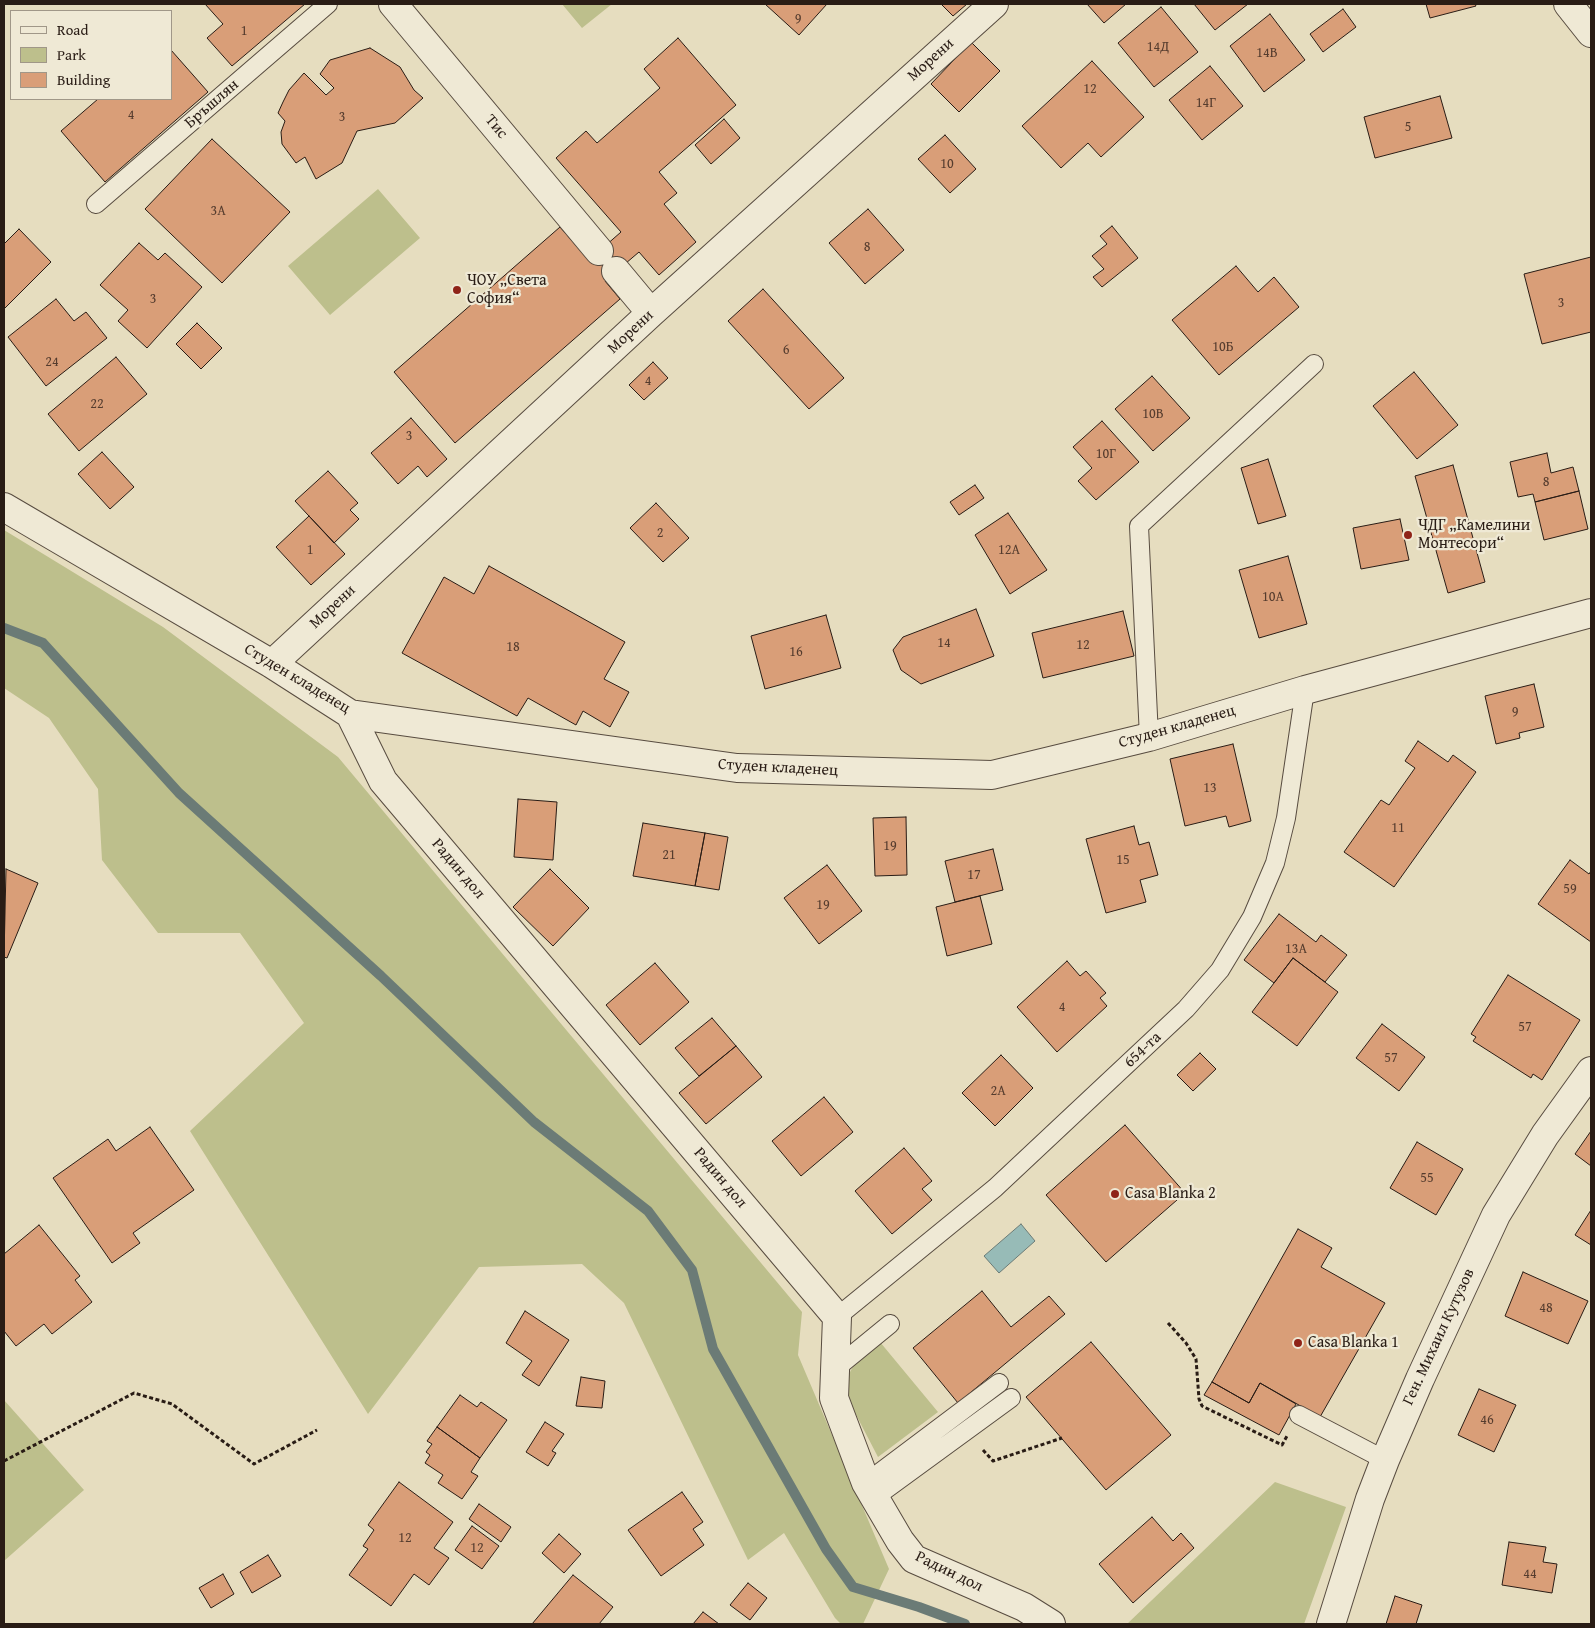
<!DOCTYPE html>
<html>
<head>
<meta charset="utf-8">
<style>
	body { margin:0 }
	#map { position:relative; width:1595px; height:1628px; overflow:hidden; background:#e6ddbf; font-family:"Gentium Book Plus",serif }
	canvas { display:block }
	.frame { position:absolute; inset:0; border:5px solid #291c15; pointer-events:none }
	.legend { position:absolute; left:10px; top:10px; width:162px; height:90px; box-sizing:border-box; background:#efe9d5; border:1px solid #a09788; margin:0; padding:6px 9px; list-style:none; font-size:15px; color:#291c15 }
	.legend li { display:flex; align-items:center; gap:10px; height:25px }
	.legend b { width:25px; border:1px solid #a09788 }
</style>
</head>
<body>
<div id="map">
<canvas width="1595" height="1628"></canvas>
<div class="frame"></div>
<ul class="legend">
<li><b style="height:6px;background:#efe9d5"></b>Road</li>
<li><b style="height:14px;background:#bdbf8c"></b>Park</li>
<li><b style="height:14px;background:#d99e78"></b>Building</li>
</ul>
</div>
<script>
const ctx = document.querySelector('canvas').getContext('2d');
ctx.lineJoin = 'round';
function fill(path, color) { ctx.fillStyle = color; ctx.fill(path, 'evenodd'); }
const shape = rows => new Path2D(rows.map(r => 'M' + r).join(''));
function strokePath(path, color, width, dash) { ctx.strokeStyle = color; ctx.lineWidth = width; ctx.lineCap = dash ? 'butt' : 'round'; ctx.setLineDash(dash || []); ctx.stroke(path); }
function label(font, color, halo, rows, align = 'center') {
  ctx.font = font + ' "Gentium Book Plus",serif'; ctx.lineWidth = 4.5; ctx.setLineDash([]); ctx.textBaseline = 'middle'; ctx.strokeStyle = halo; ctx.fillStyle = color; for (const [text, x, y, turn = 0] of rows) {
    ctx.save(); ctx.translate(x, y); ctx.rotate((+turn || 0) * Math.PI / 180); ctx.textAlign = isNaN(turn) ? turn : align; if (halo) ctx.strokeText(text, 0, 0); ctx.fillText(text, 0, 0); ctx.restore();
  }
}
fill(shape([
	[562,4,612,4,582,28],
	[378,189,420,238,330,315,288,266],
	[4,530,163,627,338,757,802,1312,798,1355,889,1569,863,1624,841,1624,835,1618,784,1533,748,1560,624,1303,582,1264,479,1267,368,1414,190,1131,304,1023,240,933,158,933,102,860,98,789,49,718,4,688],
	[880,1342,938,1412,878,1457,852,1407,845,1381,855,1363],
	[4,1400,84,1490,4,1561],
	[1275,1482,1346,1507,1304,1624,1127,1624]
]), '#bdbf8c');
const water = shape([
	[1021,1224,1035,1241,999,1273,984,1256,1021,1224]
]);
fill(water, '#97bbb7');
strokePath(water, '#6b7b76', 1);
strokePath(shape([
	[4,628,43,643,179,793,381,976,534,1122,648,1211,692,1270,713,1349,826,1549,853,1587,919,1607,965,1624]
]), '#6b7b76', 10);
const building = shape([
	[205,4,305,4,232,66,207,38,223,24,205,4],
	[765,4,827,4,799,35,765,4],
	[941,4,967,4,953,16,941,4],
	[1087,4,1126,4,1104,23,1087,4],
	[1194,4,1248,4,1215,30,1194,4],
	[1426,4,1475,4,1476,6,1430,18,1426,4],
	[1161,7,1198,52,1154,87,1118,43,1161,7],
	[1343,9,1356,27,1323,52,1310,34,1343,9],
	[1270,14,1305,60,1264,92,1230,46,1270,14],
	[678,38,736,105,659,172,677,193,664,204,696,242,659,275,639,252,605,281,620,299,455,443,394,372,560,227,589,260,621,232,556,158,586,131,597,143,660,88,644,69,678,38],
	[971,42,1000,71,959,112,931,84,971,42],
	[370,48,400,67,414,90,423,98,395,123,357,131,342,163,316,179,305,157,296,163,282,144,281,132,285,121,278,113,283,102,289,90,304,73,326,95,334,88,320,74,330,60,370,48],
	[171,50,208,92,105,182,61,131,98,99,171,99,171,50],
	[1092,61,1144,117,1101,157,1088,143,1061,168,1022,126,1092,61],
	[1210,66,1243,106,1202,140,1169,100,1210,66],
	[1440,96,1452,138,1375,158,1364,117,1440,96],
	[724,119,740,138,711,164,695,145,724,119],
	[945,135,976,169,950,193,918,159,945,135],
	[212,139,290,212,222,283,145,209,212,139],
	[868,209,904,250,865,284,829,243,868,209],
	[1112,226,1138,258,1102,287,1093,277,1104,269,1092,256,1107,244,1100,236,1112,226],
	[19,229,51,262,4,309,4,244,19,229],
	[139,243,158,260,165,253,202,287,147,348,118,321,128,310,100,285,139,243],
	[1591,257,1591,332,1542,344,1524,274,1591,257],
	[1236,266,1258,292,1274,277,1299,307,1219,375,1172,320,1236,266],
	[763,289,844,378,809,409,728,321,763,289],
	[56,299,74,321,86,312,107,338,46,386,8,337,56,299],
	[197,323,222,348,201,369,176,344,197,323],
	[116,357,147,394,79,451,48,414,116,357],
	[653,362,668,378,644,400,629,385,653,362],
	[1414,372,1458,425,1417,459,1373,406,1414,372],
	[1152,376,1190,418,1153,451,1115,409,1152,376],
	[411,418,447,459,427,477,418,466,398,484,371,453,411,418],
	[1102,421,1139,462,1096,500,1078,481,1092,468,1073,447,1102,421],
	[102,452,134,487,110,509,78,474,102,452],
	[1547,453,1551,473,1573,467,1579,491,1535,502,1533,494,1518,497,1510,462,1547,453],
	[1268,459,1286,516,1258,524,1241,468,1268,459],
	[1453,465,1485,582,1448,593,1415,476,1453,465],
	[328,471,358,503,350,510,359,519,334,543,295,501,328,471],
	[975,485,984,498,959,515,950,502,975,485],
	[1579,491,1588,529,1544,540,1535,502,1579,491],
	[656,503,689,538,663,562,630,528,656,503],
	[1008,513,1047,570,1010,594,975,535,1008,513],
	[309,516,345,554,311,585,276,547,309,516],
	[1400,519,1409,560,1361,569,1353,528,1400,519],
	[1288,556,1307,624,1259,638,1239,570,1288,556],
	[489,566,625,642,604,679,629,692,610,727,583,711,576,725,528,698,517,716,402,653,444,577,474,594,489,566],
	[976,609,994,656,921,684,901,670,893,650,903,637,976,609],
	[1123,611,1134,656,1043,678,1032,633,1123,611],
	[826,615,841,668,765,689,751,636,826,615],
	[1534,684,1544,727,1519,733,1520,738,1496,744,1485,696,1534,684],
	[1418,741,1448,762,1453,755,1476,772,1394,887,1344,852,1381,800,1389,805,1415,768,1405,761,1418,741],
	[1233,744,1251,821,1229,827,1226,816,1185,826,1170,759,1233,744],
	[518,799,557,802,553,860,514,857,518,799],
	[906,817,907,875,875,876,873,818,906,817],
	[643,823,705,833,695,886,633,876,643,823],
	[1134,826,1139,845,1149,842,1158,875,1140,880,1146,902,1106,913,1086,839,1134,826],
	[705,833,728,837,719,890,695,886,705,833],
	[993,849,1003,890,955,902,945,861,993,849],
	[1570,860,1589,874,1591,871,1591,942,1538,904,1570,860],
	[827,865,862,911,819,944,784,898,827,865],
	[6,869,38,883,7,958,4,957,6,869],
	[550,869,589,908,553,946,513,907,550,869],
	[980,896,992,944,947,956,936,907,980,896],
	[1279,914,1316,942,1321,935,1347,955,1325,982,1293,958,1274,983,1244,960,1279,914],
	[1293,958,1338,992,1297,1046,1252,1012,1293,958],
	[1067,961,1080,976,1086,971,1106,993,1100,998,1107,1006,1057,1052,1017,1007,1067,961],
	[655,963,689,1002,640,1045,606,1005,655,963],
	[1508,975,1580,1020,1542,1080,1533,1074,1531,1078,1473,1041,1476,1037,1471,1034,1508,975],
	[712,1018,736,1046,699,1076,675,1048,712,1018],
	[1382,1024,1425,1057,1399,1091,1356,1058,1382,1024],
	[736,1046,762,1077,706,1124,679,1093,736,1046],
	[1200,1053,1216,1069,1193,1091,1177,1075,1200,1053],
	[1001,1055,1033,1088,995,1126,962,1093,1001,1055],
	[824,1097,853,1132,801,1176,772,1141,824,1097],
	[1125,1125,1185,1193,1106,1262,1046,1195,1125,1125],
	[150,1127,194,1190,133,1233,140,1243,112,1263,53,1178,108,1139,116,1151,150,1127],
	[1591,1131,1591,1166,1575,1154,1591,1131],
	[1417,1142,1463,1169,1436,1215,1390,1188,1417,1142],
	[904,1148,932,1181,922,1189,932,1200,892,1234,855,1191,904,1148],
	[1591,1210,1591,1245,1575,1235,1591,1210],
	[39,1225,80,1276,75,1280,92,1302,52,1334,44,1324,16,1346,4,1331,4,1254,39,1225],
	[1298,1229,1332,1248,1321,1267,1385,1303,1320,1417,1260,1383,1249,1403,1212,1382,1298,1229],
	[1523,1272,1588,1301,1568,1344,1505,1316,1523,1272],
	[982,1291,1011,1327,1049,1296,1065,1314,958,1403,913,1348,982,1291],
	[525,1311,569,1340,539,1386,522,1375,532,1361,506,1343,525,1311],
	[1091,1342,1171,1435,1106,1490,1026,1397,1091,1342],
	[581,1377,605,1381,602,1408,576,1406,581,1377],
	[1212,1382,1249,1403,1260,1383,1296,1404,1279,1435,1204,1395,1212,1382],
	[1479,1389,1516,1405,1494,1452,1458,1435,1479,1389],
	[460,1395,477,1407,481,1402,507,1420,480,1458,437,1427,460,1395],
	[545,1422,564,1434,552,1451,556,1453,548,1466,526,1452,545,1422],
	[437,1427,480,1458,471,1472,478,1476,462,1499,438,1483,443,1475,425,1463,430,1455,426,1452,432,1444,427,1441,437,1427],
	[399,1482,453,1522,434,1548,449,1558,429,1585,414,1574,391,1606,349,1575,368,1549,363,1546,374,1530,368,1525,399,1482],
	[682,1492,703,1522,693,1529,704,1545,661,1576,628,1530,682,1492],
	[479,1504,511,1527,501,1542,469,1519,479,1504],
	[1152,1517,1173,1541,1181,1533,1194,1548,1133,1603,1099,1564,1152,1517],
	[472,1526,499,1546,482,1569,455,1550,472,1526],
	[559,1534,581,1554,564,1573,542,1553,559,1534],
	[1509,1542,1546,1547,1543,1562,1557,1564,1552,1593,1502,1585,1509,1542],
	[268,1555,281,1576,252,1593,240,1572,268,1555],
	[223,1574,234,1594,211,1608,199,1588,223,1574],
	[573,1575,613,1607,599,1624,532,1624,573,1575],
	[748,1583,767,1598,750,1620,730,1605,748,1583],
	[1395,1596,1422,1605,1416,1624,1386,1624,1395,1596],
	[703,1612,719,1624,693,1624,703,1612]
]);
fill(building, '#d99e78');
strokePath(building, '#291c15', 1);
const lane = shape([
	[96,204,328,4],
	[1149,737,1139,526,1314,364],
	[837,1317,995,1188,1186,1009,1220,970,1252,917,1275,863,1286,818,1305,690],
	[835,1369,890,1324],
	[1299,1415,1385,1460],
	[866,1483,999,1383],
	[874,1498,1011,1398]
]);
const street = shape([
	[393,4,599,251],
	[1568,4,1591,33],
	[616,271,651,313],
	[4,507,272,664,350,714,737,768,992,775,1149,737,1305,690,1591,613],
	[272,664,651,313,994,4],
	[350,714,383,781,837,1317,834,1398,866,1483,900,1541,914,1559,1024,1607,1051,1624],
	[1331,1624,1370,1499,1385,1460,1420,1379,1496,1215,1545,1135,1591,1071]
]);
strokePath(lane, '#584c40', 20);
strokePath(street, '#584c40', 30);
strokePath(shape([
	[1168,1323,1186,1343,1196,1359,1199,1399,1202,1406,1282,1445,1287,1436],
	[983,1450,993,1461,1062,1438],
	[4,1461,134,1393,172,1404,254,1464,317,1430]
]), '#291c15', 3, [4, 2.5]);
strokePath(lane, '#efe9d5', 18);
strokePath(street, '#efe9d5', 28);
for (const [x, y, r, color] of [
	[457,290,5,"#8f2418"],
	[1408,535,5,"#8f2418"],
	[1115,1194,5,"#8f2418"],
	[1298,1343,5,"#8f2418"]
]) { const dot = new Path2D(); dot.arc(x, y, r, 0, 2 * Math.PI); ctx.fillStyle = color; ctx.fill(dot); strokePath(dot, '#efe9d5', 2); }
label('14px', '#553c2e', null, [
	["9",798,19],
	["1",244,31],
	["14Д",1158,47],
	["14В",1267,53],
	["12",1090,89],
	["14Г",1206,103],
	["4",131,115],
	["3",342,117],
	["5",1408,127],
	["10",947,164],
	["3А",218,211],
	["8",867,247],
	["3",153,299],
	["3",1561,303],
	["10Б",1223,347],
	["6",786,350],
	["24",52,362],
	["4",648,381],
	["22",97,404],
	["10В",1153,414],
	["3",409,436],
	["10Г",1106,454],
	["8",1546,482],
	["2",660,533],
	["1",310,550],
	["12А",1009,550],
	["10А",1273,597],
	["14",944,643],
	["12",1083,645],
	["18",513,647],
	["16",796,652],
	["9",1515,712],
	["13",1210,788],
	["11",1398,828],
	["19",890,846],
	["21",669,855],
	["15",1123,860],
	["17",974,875],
	["59",1570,889],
	["19",823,905],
	["13А",1296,949],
	["4",1062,1007],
	["57",1525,1027],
	["57",1391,1058],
	["2А",998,1091],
	["55",1427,1178],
	["48",1546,1308],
	["46",1487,1420],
	["12",405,1538],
	["12",477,1548],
	["44",1530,1574]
]);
label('16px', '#291c15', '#efe9d5', [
	["Морени",931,60,-42],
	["Бръшлян",212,104,-41],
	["Тис",496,127,50],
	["Морени",631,332,-43],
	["Морени",333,607,-43],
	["Студен кладенец",297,679,31],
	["Студен кладенец",1177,727,-16],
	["Студен кладенец",778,768,3],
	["Радин дол",458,869,50],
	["654-та",1143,1050,-43],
	["Радин дол",720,1178,50],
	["Ген. Михаил Кутузов",1439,1337,-65],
	["Радин дол",949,1572,26]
]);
label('16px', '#291c15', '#efe9d5', [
	["ЧОУ „Света",467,281],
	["София“",467,299],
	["ЧДГ „Камелини",1418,526],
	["Монтесори“",1418,544],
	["Casa Blanka 2",1125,1194],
	["Casa Blanka 1",1308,1343]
], 'left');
</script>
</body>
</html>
